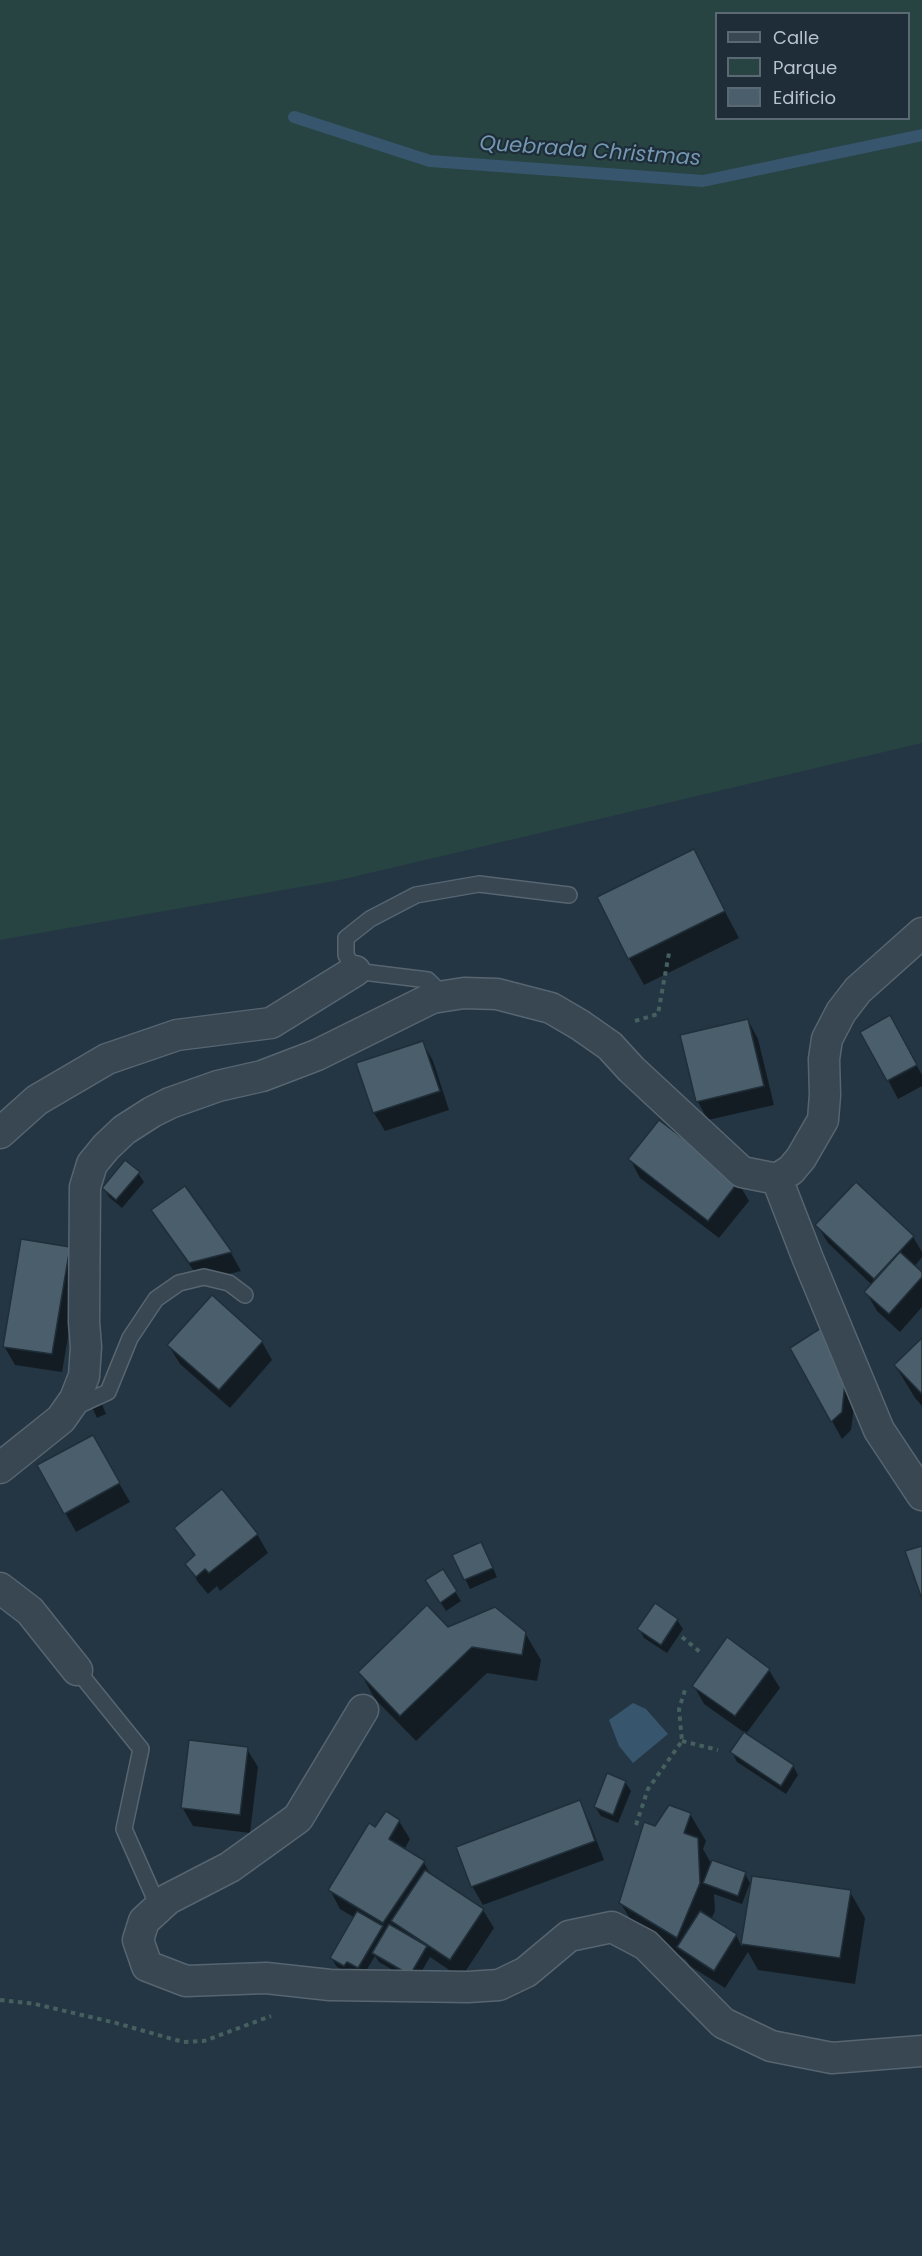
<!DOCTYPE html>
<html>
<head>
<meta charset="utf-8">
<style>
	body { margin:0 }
	#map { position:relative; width:922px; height:2256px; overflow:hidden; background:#243643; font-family:Poppins,sans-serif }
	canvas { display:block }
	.legend { position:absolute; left:715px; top:12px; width:195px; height:108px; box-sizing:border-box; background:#1e2d38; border:2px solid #5b6974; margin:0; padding:8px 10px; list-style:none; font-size:18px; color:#b6c2cd }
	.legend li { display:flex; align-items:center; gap:12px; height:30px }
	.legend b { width:30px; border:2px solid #5b6974 }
</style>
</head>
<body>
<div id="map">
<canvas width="922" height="2256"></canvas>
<ul class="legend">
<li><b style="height:8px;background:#394753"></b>Calle</li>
<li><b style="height:16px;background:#274443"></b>Parque</li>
<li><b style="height:16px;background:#4a5e6c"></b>Edificio</li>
</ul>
</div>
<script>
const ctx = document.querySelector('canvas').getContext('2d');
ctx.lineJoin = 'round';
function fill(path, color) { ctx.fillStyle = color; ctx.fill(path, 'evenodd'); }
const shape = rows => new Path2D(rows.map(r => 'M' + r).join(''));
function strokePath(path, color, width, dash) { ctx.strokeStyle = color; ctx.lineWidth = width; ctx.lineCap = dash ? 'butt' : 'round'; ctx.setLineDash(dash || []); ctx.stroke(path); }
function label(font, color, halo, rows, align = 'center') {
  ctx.font = font + ' Poppins,sans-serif'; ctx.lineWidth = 4.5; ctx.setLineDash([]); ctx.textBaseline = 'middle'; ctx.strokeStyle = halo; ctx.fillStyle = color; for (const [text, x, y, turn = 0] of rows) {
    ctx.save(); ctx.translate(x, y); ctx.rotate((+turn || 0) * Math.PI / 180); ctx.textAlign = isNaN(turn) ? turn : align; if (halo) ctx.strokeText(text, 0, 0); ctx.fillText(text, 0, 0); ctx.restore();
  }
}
fill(shape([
	[0,0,922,0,922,743,340,880,0,940],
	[716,14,908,14,908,118,716,118]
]), '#274443');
fill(shape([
	[633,1703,646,1709,668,1734,633,1763,619,1746,609,1720]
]), '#37556c');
fill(shape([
	[693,851,739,938,644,985,629,958],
	[748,1020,758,1039,774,1105,708,1120,698,1102,682,1036],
	[900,1035,922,1075,922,1086,898,1099,888,1080],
	[423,1043,433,1061,449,1110,385,1131,374,1113],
	[630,1159,738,1182,749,1201,719,1238,640,1178],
	[138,1173,144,1182,122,1208,109,1197,104,1188],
	[185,1188,231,1253,241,1271,201,1281,164,1229,153,1210],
	[817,1225,913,1237,922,1252,922,1257,914,1267,922,1274,922,1307,900,1332,877,1311,866,1292,872,1285,828,1243],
	[69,1248,80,1267,62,1372,15,1365,4,1346],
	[922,1340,922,1406,915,1398,895,1365],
	[262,1342,272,1360,230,1408,180,1364,169,1346],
	[792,1349,856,1392,851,1430,842,1439],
	[86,1394,100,1399,106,1414,97,1418],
	[92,1437,130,1502,76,1532,39,1466],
	[176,1528,257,1534,268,1553,220,1591,217,1586,208,1594,198,1582,187,1564,195,1557],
	[486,1553,497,1577,470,1589,454,1555],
	[443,1572,461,1601,446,1611,427,1581],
	[677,1620,683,1629,667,1653,644,1638,639,1629],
	[447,1628,525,1633,541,1660,537,1681,487,1673,416,1741,375,1699,360,1672],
	[769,1670,780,1688,745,1735,793,1766,798,1775,786,1794,737,1762,732,1752,745,1733,704,1704,694,1686],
	[247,1749,258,1767,250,1833,193,1826,182,1807],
	[625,1782,631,1791,618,1823,601,1816,595,1807],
	[579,1802,589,1821,604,1860,483,1905,472,1886],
	[690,1814,706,1841,703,1849,712,1865,745,1874,750,1883,742,1904,714,1894,715,1911,711,1920,736,1935,742,1947,753,1877,850,1892,865,1918,855,1984,758,1970,748,1952,725,1988,690,1966,686,1960,636,1929,620,1902,656,1828],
	[399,1821,410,1839,404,1850,424,1863,432,1877,483,1910,494,1928,461,1978,430,1957,415,1983,379,1962,375,1956,363,1976,352,1970,350,1974,337,1967,331,1958,355,1918,340,1909,330,1890,376,1829]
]), '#0007');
strokePath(shape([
	[294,117,430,161,703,181,922,135]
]), '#37556c', 12);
const building = shape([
	[694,849,725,911,628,959,597,897,694,849],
	[890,1015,917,1065,887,1081,860,1032,890,1015],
	[748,1019,764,1086,696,1102,680,1035,748,1019],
	[423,1041,440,1091,373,1113,356,1063,423,1041],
	[659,1120,739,1181,708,1221,628,1159,659,1120],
	[125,1160,140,1172,116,1200,102,1188,125,1160],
	[856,1182,914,1236,874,1279,815,1225,856,1182],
	[185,1186,232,1252,189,1263,151,1210,185,1186],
	[21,1239,70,1247,52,1354,3,1347,21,1239],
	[900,1252,922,1272,922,1277,889,1314,864,1292,900,1252],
	[212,1295,263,1341,219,1390,167,1345,212,1295],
	[824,1326,846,1372,842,1412,831,1422,790,1348,824,1326],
	[922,1338,922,1394,894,1365,922,1338],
	[93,1435,120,1483,64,1514,37,1465,93,1435],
	[222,1489,258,1534,209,1573,205,1569,196,1577,185,1564,195,1555,174,1528,222,1489],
	[481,1542,493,1568,464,1580,452,1555,481,1542],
	[922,1546,922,1599,905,1551,922,1546],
	[443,1569,457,1591,440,1603,425,1580,443,1569],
	[655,1603,678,1619,661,1645,637,1629,655,1603],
	[427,1605,448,1627,495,1607,526,1632,522,1655,472,1647,400,1716,358,1672,427,1605],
	[727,1637,770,1669,735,1716,692,1686,727,1637],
	[744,1732,794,1765,781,1786,730,1752,744,1732],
	[189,1740,248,1747,240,1815,181,1808,189,1740],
	[607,1773,626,1781,613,1815,594,1807,607,1773],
	[580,1800,595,1841,471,1887,456,1847,580,1800],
	[669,1805,691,1813,684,1833,698,1838,700,1883,677,1938,619,1903,644,1822,655,1826,669,1805],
	[386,1811,400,1820,389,1839,425,1861,383,1923,328,1890,369,1823,375,1827,386,1811],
	[712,1860,746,1872,738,1896,703,1883,712,1860],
	[425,1870,484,1909,450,1960,391,1921,425,1870],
	[752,1876,851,1890,840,1958,741,1944,752,1876],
	[357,1911,383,1926,358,1968,347,1962,344,1966,330,1958,357,1911],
	[700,1911,737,1934,714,1971,677,1947,700,1911],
	[389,1924,427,1946,410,1975,372,1953,389,1924]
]);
fill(building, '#4a5e6c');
strokePath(building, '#202f3a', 1.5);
const lane = shape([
	[444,996,428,980,355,971,346,955,346,938,370,919,416,895,479,884,569,895],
	[73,1408,108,1392,130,1338,156,1299,179,1283,204,1277,229,1283,245,1295],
	[77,1670,141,1749,124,1829,159,1908]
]);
const street = shape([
	[0,1133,37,1100,107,1059,177,1035,271,1023,355,971],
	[777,1179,808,1259,879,1430,922,1495],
	[0,1468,61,1419,75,1399,84,1376,86,1347,84,1322,85,1187,92,1164,106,1147,124,1130,152,1112,170,1103,218,1086,262,1076,317,1055,432,998,464,993,497,994,551,1008,580,1025,610,1046,631,1069,742,1172,777,1179,791,1170,801,1158,823,1120,825,1095,824,1059,827,1039,841,1012,858,990,922,933],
	[0,1588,30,1611,77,1670],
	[363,1710,298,1818,230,1867,168,1899,144,1921,138,1940,147,1966,186,1981,266,1978,330,1985,468,1987,499,1985,526,1972,569,1936,612,1927,646,1945,723,2023,771,2046,832,2058,922,2051]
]);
strokePath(lane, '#576570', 18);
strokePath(street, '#576570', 33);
strokePath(shape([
	[635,1021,658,1014,669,953],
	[682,1637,700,1652],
	[682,1741,718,1750],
	[636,1825,648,1789,682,1741,679,1709,685,1690],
	[0,2000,35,2004,116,2023,183,2042,204,2041,271,2016]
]), '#45605f', 4, [4.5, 4.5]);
strokePath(lane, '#394753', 15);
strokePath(street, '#394753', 30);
label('italic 21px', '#7497b2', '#1e2d38', [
	["Quebrada Christmas",590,152,4]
]);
</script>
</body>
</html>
